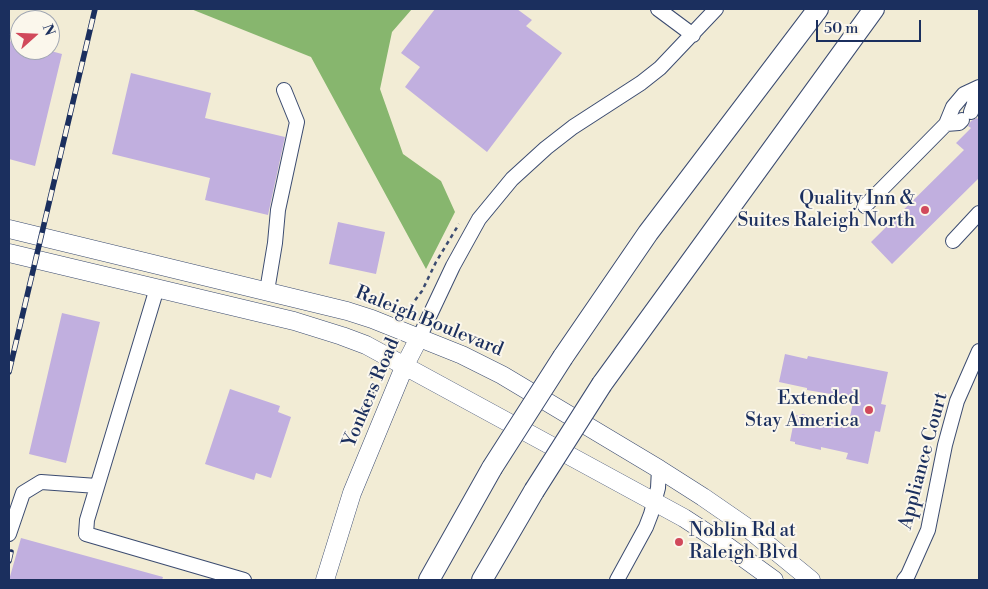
<!DOCTYPE html>
<html>
<head>
<meta charset="utf-8">
<style>
	body { margin:0 }
	#map { position:relative; width:988px; height:589px; overflow:hidden; background:#f2ecd5; font-family:"Libre Bodoni",serif }
	canvas { display:block }
	.frame { position:absolute; inset:0; border:10px solid #1b2f5e; pointer-events:none }
	.north { position:absolute; left:10px; top:10px; width:50px; height:50px; box-sizing:border-box; background:#fbf7ec; border:1px solid #a1a7b3; border-radius:50%; rotate:70deg; font-size:14px; font-weight:700; line-height:20px; text-align:center; color:#1b2f5e }
	.north::after { content:''; display:block; margin:auto; width:18px; height:22px; background:#d1495b; clip-path:polygon(50% 0,100% 100%,50% 72%,0 100%) }
	.scale { position:absolute; left:816px; top:20px; width:105px; height:22px; box-sizing:border-box; border:2px solid #1b2f5e; border-top:0; padding-left:6px; font-size:15px; line-height:18px; white-space:nowrap; color:#1b2f5e; -webkit-text-stroke:4px #fbf7ec; paint-order:stroke }
</style>
</head>
<body>
<div id="map">
<canvas width="988" height="589"></canvas>
<div class="frame"></div>
<div class="north">N</div>
<div class="scale">50 m</div>
</div>
<script>
const ctx = document.querySelector('canvas').getContext('2d');
ctx.lineJoin = 'round';
function fill(path, color) { ctx.fillStyle = color; ctx.fill(path, 'evenodd'); }
const shape = rows => new Path2D(rows.map(r => 'M' + r).join(''));
function strokePath(path, color, width, dash) { ctx.strokeStyle = color; ctx.lineWidth = width; ctx.lineCap = dash ? 'butt' : 'round'; ctx.setLineDash(dash || []); ctx.stroke(path); }
function label(font, color, halo, rows, align = 'center') {
  ctx.font = font + ' "Libre Bodoni",serif'; ctx.lineWidth = 4; ctx.setLineDash([]); ctx.textBaseline = 'middle'; ctx.strokeStyle = halo; ctx.fillStyle = color; for (const [text, x, y, turn = 0] of rows) {
    ctx.save(); ctx.translate(x, y); ctx.rotate((+turn || 0) * Math.PI / 180); ctx.textAlign = isNaN(turn) ? turn : align; if (halo) ctx.strokeText(text, 0, 0); ctx.fillText(text, 0, 0); ctx.restore();
  }
}
fill(shape([
	[191,9,412,9,392,32,380,89,403,154,441,181,455,212,426,269,311,57]
]), '#87b66e');
fill(shape([
	[435,9,517,9,532,20,526,26,562,53,487,152,405,87,420,67,401,53],
	[9,41,20,44,20,50,47,50,62,54,35,166,9,159],
	[131,73,211,93,205,118,285,137,268,215,205,200,210,178,112,154],
	[977,118,979,120,979,178,892,264,871,242,964,150,956,143,971,128,968,126,971,121],
	[338,222,385,232,376,274,329,264],
	[62,313,100,322,66,463,29,454],
	[785,354,807,359,808,356,888,372,881,404,886,405,880,432,875,431,868,464,846,459,848,453,821,447,821,450,795,444,795,442,790,441,793,426,788,425,790,414,801,416,802,414,848,426,854,398,807,390,807,388,779,382],
	[230,389,280,406,278,412,291,417,271,478,256,473,254,480,205,464],
	[21,538,163,577,162,580,9,580]
]), '#c1afdf');
const minor = shape([
	[658,9,693,35],
	[971,112,974,104,975,89],
	[946,124,959,123,962,120],
	[865,206,946,124,953,107,964,94,979,87],
	[953,241,979,213],
	[157,288,87,520,86,534,244,580],
	[267,291,275,243,278,210,297,122,284,90],
	[419,338,453,266,479,219,512,179,546,148,573,127,641,83,660,68,716,9],
	[9,534,23,493,41,482,97,486],
	[617,580,646,527,651,514,658,488,659,469],
	[904,580,908,575,928,530,945,445,957,401,979,351]
]);
const major = shape([
	[9,229,347,311,372,319,462,355,502,375,659,469,703,497,745,526,811,580],
	[9,253,294,321,342,336,366,345,684,518,727,546,774,580],
	[325,580,352,493,405,365,419,338]
]);
const highway = shape([
	[563,357,648,233,818,9],
	[602,384,874,9],
	[429,580,492,468],
	[482,580,534,491]
]);
strokePath(minor, '#3b4b70', 16);
strokePath(major, '#3b4b70', 19);
strokePath(highway, '#3b4b70', 22);
strokePath(shape([
	[398,314,399,310,410,307,422,291,436,262,459,224],
	[374,367,371,372,374,396]
]), '#3b4b70', 2.5, [4, 4]);
strokePath(minor, '#fff', 14);
strokePath(major, '#fff', 18);
strokePath(highway, '#fff', 20);
const rail = shape([
	[9,372,95,9],
	[9,561,11,552]
]);
strokePath(rail, '#1b2f5e', 5.5);
strokePath(rail, '#fbf7ec', 4, [11]);
const highwayBridge = shape([
	[492,468,563,357],
	[534,491,602,384]
]);
strokePath(highwayBridge, '#3b4b70', 22, []);
strokePath(highwayBridge, '#fff', 20);
for (const [x, y, r, color] of [
	[925,210,5,"#d1495b"],
	[869,410,5,"#d1495b"],
	[679,542,5,"#d1495b"]
]) { const dot = new Path2D(); dot.arc(x, y, r, 0, 2 * Math.PI); ctx.fillStyle = color; ctx.fill(dot); strokePath(dot, '#fbf7ec', 2); }
label('19px', '#1b2f5e', '#fbf7ec', [
	["Quality Inn &",915,199],
	["Suites Raleigh North",915,221],
	["Extended",859,399],
	["Stay America",859,421],
	["Noblin Rd at",689,531,"left"],
	["Raleigh Blvd",689,553,"left"]
], 'right');
label('19px', '#1b2f5e', '#fbf7ec', [
	["Raleigh Boulevard",429,322,22],
	["Yonkers Road",372,393,-67],
	["Appliance Court",924,461,-75]
]);
</script>
</body>
</html>
